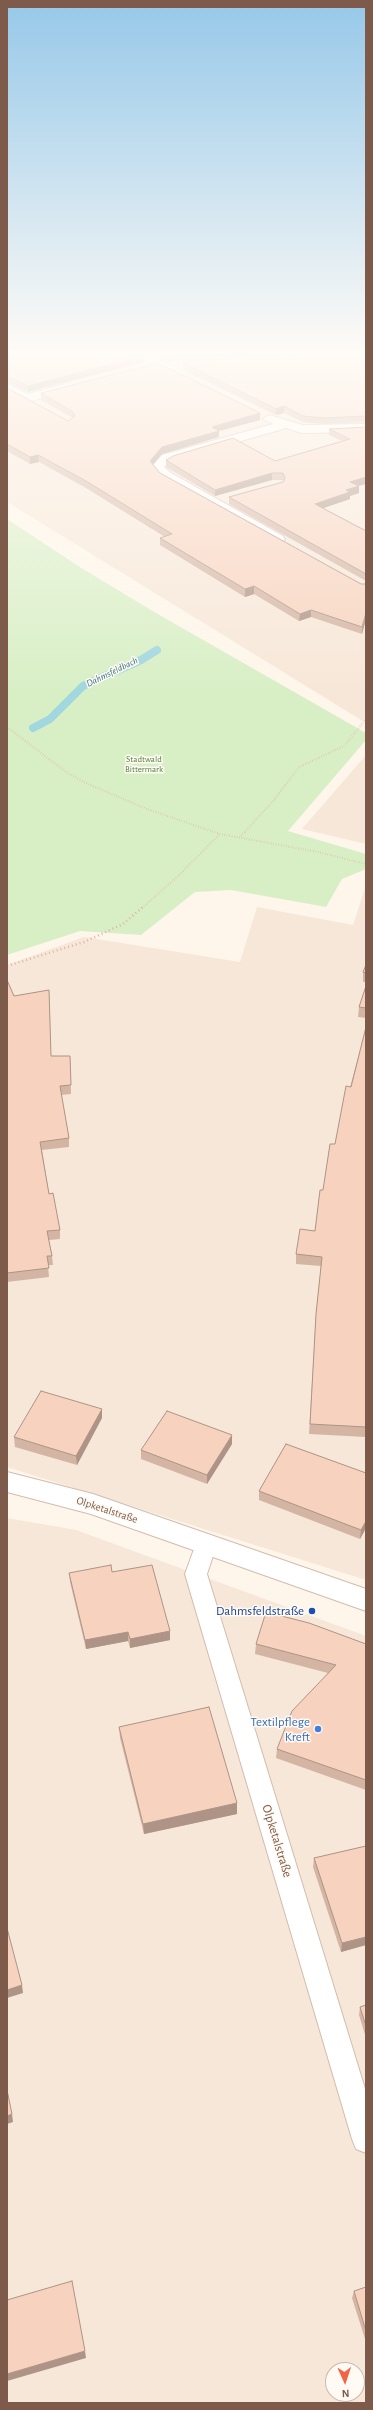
<!DOCTYPE html>
<html>
<head>
<meta charset="utf-8">
<style>
	body { margin:0 }
	#map { position:relative; width:373px; height:2410px; overflow:hidden; background:#fef6ea; font-family:"Alegreya Sans",sans-serif }
	canvas { display:block }
	.frame { position:absolute; inset:0; border:8px solid #7d5a49; pointer-events:none }
	.north { position:absolute; left:325px; top:2362px; width:40px; height:40px; box-sizing:border-box; background:#fffaf3; border:1px solid #cbbaaf; border-radius:50%; rotate:177deg; font-size:11px; font-weight:700; line-height:16px; text-align:center; color:#7d5a49 }
	.north::after { content:''; display:block; margin:auto; width:14px; height:18px; background:#f26445; clip-path:polygon(50% 0,100% 100%,50% 72%,0 100%) }
</style>
</head>
<body>
<div id="map">
<canvas width="373" height="2410"></canvas>
<div class="frame"></div>
<div class="north">N</div>
</div>
<script>
const ctx = document.querySelector('canvas').getContext('2d');
ctx.lineJoin = 'round';
function fill(path, color) { ctx.fillStyle = color; ctx.fill(path, 'evenodd'); }
const shape = rows => new Path2D(rows.map(r => 'M' + r).join(''));
function strokePath(path, color, width, dash) { ctx.strokeStyle = color; ctx.lineWidth = width; ctx.lineCap = dash ? 'butt' : 'round'; ctx.setLineDash(dash || []); ctx.stroke(path); }
function label(font, color, halo, rows, align = 'center') {
  ctx.font = font + ' "Alegreya Sans",sans-serif'; ctx.lineWidth = 3; ctx.setLineDash([]); ctx.textBaseline = 'middle'; ctx.strokeStyle = halo; ctx.fillStyle = color; for (const [text, x, y, turn = 0] of rows) {
    ctx.save(); ctx.translate(x, y); ctx.rotate((+turn || 0) * Math.PI / 180); ctx.textAlign = isNaN(turn) ? turn : align; if (halo) ctx.strokeText(text, 0, 0); ctx.fillText(text, 0, 0); ctx.restore();
  }
}
fill(shape([
	[7,354,366,354,366,723,7,502],
	[366,755,366,844,302,829],
	[366,885,366,1580,7,1467,7,965,84,937,240,962,257,907,353,925],
	[7,1518,76,1530,366,1636,366,2403,7,2403],
	[333,2370,357,2370,357,2394,333,2394]
]), '#f7e7d8');
fill(shape([
	[7,519,83,569,156,613,366,733,366,740,288,831,366,854,366,869,342,879,326,907,231,890,195,892,141,935,80,931,7,955]
]), '#d8efc6');
strokePath(shape([
	[33,728,50,719,83,686,141,660,157,650]
]), '#a1d7de', 8);
const service = shape([
	[206,1535,214,1538,217,1544,207,1574,366,2092,366,2153,356,2149,352,2139,185,1574,198,1538,206,1535]
]);
const minor = shape([
	[133,354,149,354,189,376,187,378,179,378,133,354],
	[70,383,76,387,74,390,27,402,7,393,7,384,28,394,70,383],
	[269,415,303,425,366,424,366,432,302,433,286,428,172,461,164,467,171,473,283,536,285,539,283,542,273,542,161,479,151,467,162,455,273,424,263,419,269,415]
]);
const tertiary = shape([
	[7,1472,93,1494,366,1589,366,1611,91,1514,7,1492,7,1472]
]);
strokePath(service, '#d3bcae', 2);
strokePath(minor, '#d3bcae', 2);
strokePath(tertiary, '#d3bcae', 2);
strokePath(shape([
	[7,727,66,772,86,783,147,809,220,834,318,852,366,864],
	[241,836,274,800,299,767,344,746,366,719],
	[142,908,176,878,220,834]
]), '#ddb5a1', 2, [0.5, 2]);
strokePath(shape([
	[7,966,84,942,123,924,143,907]
]), '#ddb5a1', 2.5, [1, 3]);
fill(service, '#fff');
fill(minor, '#fff');
fill(tertiary, '#fff');
fill(shape([
	[7,354,144,356,144,362,28,392,8,383,7,383],
	[153,354,366,354,366,423,366,422,324,424,303,422,284,413,276,415,183,370,183,363,292,357,294,356,196,358,168,362],
	[7,388,68,421,73,418,41,400,41,393,260,413,260,420,219,431,219,437,162,454,153,465,160,473,361,584,366,584,366,619,362,634,311,617,299,621,254,594,245,597,160,545,160,538,165,537,86,488,39,462,30,464,7,451],
	[366,427,366,484,358,486,359,493,350,496,350,499,323,508,366,531,366,581,229,504,229,497,283,482,283,480,272,480,215,496,166,467,166,460,275,461,342,441,329,435,329,429],
	[366,965,366,982,363,982,363,972],
	[7,980,14,996,51,1056,70,1056,71,1094,61,1095,69,1138,69,1147,42,1150,49,1194,60,1230,60,1239,49,1240,52,1256,53,1265,48,1265,49,1277,7,1282],
	[366,986,366,1018,358,1017,359,1007],
	[366,1027,366,1437,309,1434,316,1314,321,1266,296,1264,296,1254,315,1231,323,1190],
	[102,1409,102,1418,77,1465,15,1447,14,1437],
	[232,1444,207,1484,141,1459,141,1450],
	[366,1473,366,1528,360,1539,259,1500,259,1491],
	[112,1572,170,1640,130,1648,128,1641,86,1649,70,1582,69,1573],
	[256,1644,366,1644,366,1790,276,1758,277,1749,328,1673,255,1654],
	[119,1727,237,1814,144,1834,120,1738],
	[366,1846,366,1945,341,1952,313,1867,314,1858],
	[366,2005,366,2038,359,2015,360,2007],
	[366,2287,366,2342,352,2298,354,2291]
]), '#d4b5a4');
fill(shape([
	[179,354,196,354,196,358,168,362,168,356],
	[144,356,144,362,28,392,28,386],
	[284,406,284,413,276,415,276,409],
	[260,413,260,420,219,431,219,437,162,454,150,468,150,461,162,447,212,427],
	[38,455,39,462,30,464,30,457],
	[272,473,272,480,215,496,215,490],
	[366,477,366,484,350,488,350,482],
	[359,486,359,493,350,496,350,499,315,511,315,504,346,490],
	[254,586,254,594,245,597,245,589],
	[311,610,311,617,299,621,300,614],
	[366,613,366,619,362,634,362,627],
	[102,1409,102,1418,77,1465,76,1456],
	[232,1435,232,1444,207,1484,207,1475],
	[366,1521,366,1528,360,1539,361,1530],
	[170,1631,170,1640,130,1648,130,1639],
	[128,1632,128,1641,86,1649,85,1640],
	[237,1803,237,1814,144,1834,143,1824],
	[366,1937,366,1945,341,1952,342,1943],
	[22,1985,23,1993,7,1998,7,1990],
	[12,2114,13,2122,7,2124,7,2116],
	[85,2351,86,2358,7,2381,7,2374]
]), '#ad9486');
const building = shape([
	[7,354,141,354,144,356,28,386,7,376,7,354],
	[165,354,179,354,168,356,165,354],
	[297,354,366,354,366,416,324,418,303,416,284,406,276,409,183,363,196,360,292,357,297,354],
	[158,363,260,413,212,427,219,431,162,447,150,461,160,473,361,584,366,584,366,613,362,627,311,610,300,614,254,586,245,589,160,538,172,534,86,481,38,455,30,457,7,444,7,388,68,421,75,416,73,412,41,393,158,363],
	[366,427,366,477,350,482,359,486,346,490,350,492,315,504,366,531,366,574,229,497,283,482,285,478,283,473,272,473,215,490,166,460,173,456,233,438,275,461,350,439,329,429,366,427],
	[366,965,366,973,363,972,366,965],
	[7,980,14,996,49,990,51,1056,70,1056,71,1085,60,1086,69,1138,40,1142,49,1194,53,1193,60,1230,47,1231,52,1256,47,1256,49,1268,7,1273,7,980],
	[366,986,366,1008,359,1007,366,986],
	[366,1027,366,1427,310,1424,316,1314,322,1257,296,1254,300,1229,315,1231,320,1190,323,1190,330,1144,335,1144,346,1086,351,1087,366,1027],
	[41,1391,102,1409,76,1456,14,1437,41,1391],
	[167,1411,232,1435,207,1475,141,1450,167,1411],
	[286,1444,366,1473,366,1521,361,1530,259,1491,286,1444],
	[111,1565,112,1572,152,1565,170,1631,130,1639,128,1632,85,1640,69,1573,111,1565],
	[266,1612,309,1623,366,1644,366,1780,277,1749,292,1711,336,1665,256,1644,266,1612],
	[209,1707,237,1803,143,1824,119,1727,209,1707],
	[366,1846,366,1937,342,1943,314,1858,366,1846],
	[7,1928,22,1985,7,1990,7,1928],
	[366,2005,366,2026,360,2007,366,2005],
	[7,2090,12,2114,7,2116,7,2090],
	[72,2281,85,2351,7,2374,7,2300,72,2281],
	[366,2287,366,2331,354,2291,366,2287]
]);
fill(building, '#f7d3bf');
strokePath(building, '#ad9486', 1);
const sky = ctx.createLinearGradient(0, 0, 0, 692);
sky.addColorStop(0, '#96c8e9');
sky.addColorStop(0.51, '#fffbf6');
sky.addColorStop(1, '#fffbf600');
ctx.fillStyle = sky;
ctx.fillRect(0, 0, 373, 692);
for (const [x, y, r, color] of [
	[312,1611,4,"#1a4fb4"],
	[318,1729,4,"#3f7fe0"]
]) { const dot = new Path2D(); dot.arc(x, y, r, 0, 2 * Math.PI); ctx.fillStyle = color; ctx.fill(dot); strokePath(dot, '#fffaf3', 1.5); }
label('9px', '#537e3d', '#fffaf3', [
	["Stadtwald",144,759],
	["Bittermark",144,769]
]);
label('italic 10px', '#3b7a83', '#fffaf3', [
	["Dahmsfeldbach",112,672,-26]
]);
label('11px', '#7d5a49', '#fffaf3', [
	["Olpketalstraße",107,1510,18]
]);
label('13px', '#164399', '#fffaf3', [
	["Dahmsfeldstraße",304,1611]
], 'right');
label('13px', '#366cbe', '#fffaf3', [
	["Textilpflege",310,1722],
	["Kreft",310,1737]
], 'right');
label('13px', '#7d5a49', '#fffaf3', [
	["Olpketalstraße",277,1841,73]
]);
</script>
</body>
</html>
